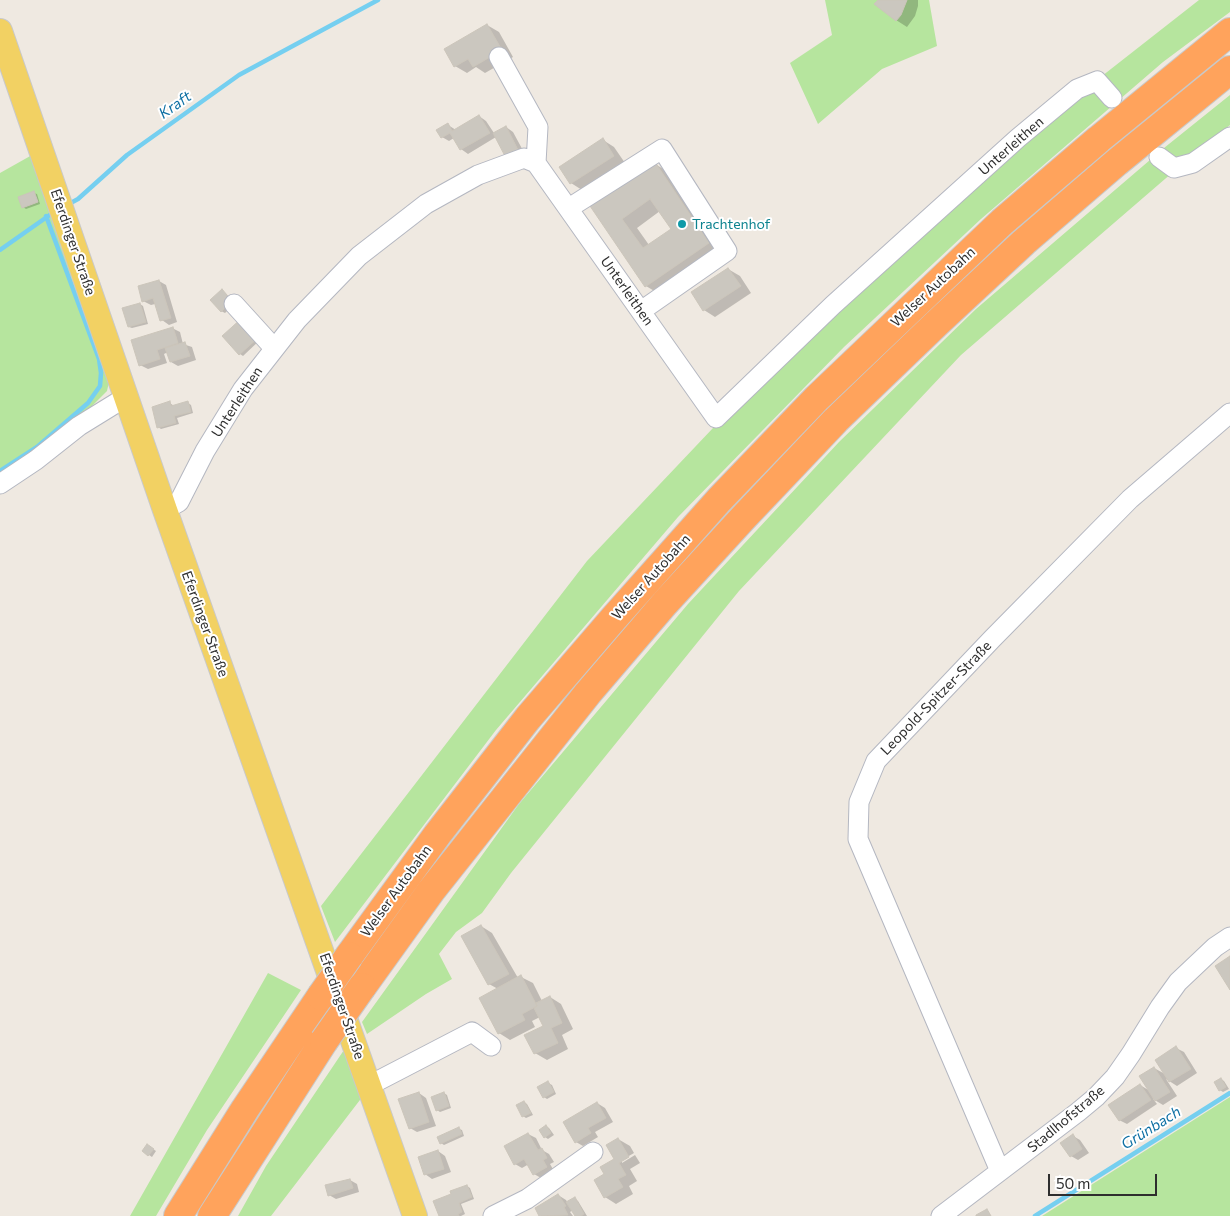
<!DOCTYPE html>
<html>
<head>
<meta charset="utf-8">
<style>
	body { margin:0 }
	#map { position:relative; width:1230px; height:1216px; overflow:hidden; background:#efe9e1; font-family:Commissioner,sans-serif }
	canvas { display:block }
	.scale { position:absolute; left:1048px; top:1174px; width:109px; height:22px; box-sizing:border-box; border:2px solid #2e2e2e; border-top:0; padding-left:6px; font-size:15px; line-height:18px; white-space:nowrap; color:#2e2e2e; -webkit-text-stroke:4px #fff; paint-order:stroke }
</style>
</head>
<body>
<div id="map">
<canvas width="1230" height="1216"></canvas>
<div class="scale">50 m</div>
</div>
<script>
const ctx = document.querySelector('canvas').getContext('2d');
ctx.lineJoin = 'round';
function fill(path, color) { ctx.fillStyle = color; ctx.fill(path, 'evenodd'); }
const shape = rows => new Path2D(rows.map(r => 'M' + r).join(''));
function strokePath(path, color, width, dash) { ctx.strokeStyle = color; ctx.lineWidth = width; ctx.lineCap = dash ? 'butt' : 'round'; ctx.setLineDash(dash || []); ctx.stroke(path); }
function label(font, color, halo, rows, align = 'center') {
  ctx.font = font + ' Commissioner,sans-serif'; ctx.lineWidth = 4; ctx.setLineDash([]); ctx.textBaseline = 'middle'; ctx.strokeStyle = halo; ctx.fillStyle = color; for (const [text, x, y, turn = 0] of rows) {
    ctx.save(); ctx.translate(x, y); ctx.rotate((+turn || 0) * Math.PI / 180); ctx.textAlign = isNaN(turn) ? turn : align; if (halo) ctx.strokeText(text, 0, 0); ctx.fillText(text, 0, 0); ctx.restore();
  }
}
fill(shape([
	[825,0,929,0,937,46,882,69,818,124,790,63,832,35],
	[1199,0,1230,0,1230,12,1163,62,981,219,844,347,678,517,496,730,335,942,321,906,587,561,713,428,865,281,1102,76],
	[1230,95,1230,125,1187,160,961,355,739,591,511,873,482,913,456,932,439,954,452,979,426,994,367,1034,362,1022,519,804,688,604,839,442,976,309,1164,148],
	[32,155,111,373,107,391,85,413,0,479,0,173],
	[268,973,301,990,207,1130,156,1216,130,1216],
	[346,1047,363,1096,271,1216,238,1216,266,1166],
	[1230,1097,1230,1216,1042,1216]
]), '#b6e59e');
fill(shape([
	[879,0,918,0,918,6,915,16,907,27,896,20],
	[487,25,499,32,513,57,485,73,476,67,467,73,455,66,446,49],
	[479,116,486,121,494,133,506,127,513,132,526,156,496,137,468,154,461,149,454,138,449,141,442,137,448,125,456,130],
	[603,140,614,147,625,163,582,190,571,183,561,167],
	[655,164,670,173,724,252,661,295,646,286,592,206],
	[660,211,672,229,649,245,637,228],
	[33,193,37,194,40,204,26,209,23,207],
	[728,269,740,276,751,293,715,317,704,310],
	[159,281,166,285,177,322,169,325,162,320,155,304,151,305,143,301],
	[222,291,235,303,225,313,221,311],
	[140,304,143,306,148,324,132,328,129,327],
	[242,319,261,339,243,356,240,354],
	[172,328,180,332,183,344,192,347,196,360,178,366,171,362,168,352,164,354,167,363,148,369,140,365],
	[170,403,174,406,188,403,191,405,193,413,177,418,179,424,161,429,158,427],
	[481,926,492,933,518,978,521,977,533,983,542,1001,550,997,561,1004,573,1029,562,1035,568,1049,547,1060,535,1053,544,1026,540,1017,532,1021,535,1027,510,1040,499,1033,498,989,489,984],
	[1176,1048,1184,1052,1197,1073,1177,1086,1166,1079,1177,1096,1163,1105,1153,1099,1157,1104,1127,1124,1119,1120,1140,1085,1150,1091,1154,1068,1165,1074],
	[1221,1079,1224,1081,1229,1089,1223,1092,1220,1090,1216,1082],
	[548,1083,552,1085,556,1094,547,1099,544,1097],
	[419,1093,426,1098,436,1126,417,1132,410,1128],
	[444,1093,447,1095,451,1108,440,1112,437,1110],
	[524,1102,527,1104,533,1115,526,1118,523,1116],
	[597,1103,605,1108,613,1122,595,1132,598,1137,583,1146,576,1142],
	[546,1126,549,1128,554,1135,548,1139,545,1137],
	[459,1129,462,1130,464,1136,444,1145,441,1143],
	[528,1134,536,1138,542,1150,549,1154,554,1162,550,1164,554,1171,541,1178,534,1174,529,1164,522,1168,515,1164],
	[1073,1136,1080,1140,1089,1153,1078,1160,1071,1156],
	[618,1139,630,1146,634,1153,622,1160,622,1163,635,1155,640,1163,630,1169,637,1181,629,1186,633,1194,616,1204,605,1197,606,1175,616,1160],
	[150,1147,156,1151,152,1157,143,1151],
	[438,1151,445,1156,451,1172,432,1179,425,1174],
	[350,1180,357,1184,359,1192,336,1199,329,1195],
	[467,1186,470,1188,474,1199,461,1204,465,1214,461,1216,440,1216,452,1195],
	[558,1195,566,1200,568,1203,575,1199,578,1201,587,1216,576,1216,573,1210,570,1212,573,1216,541,1216,536,1208]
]), '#0003');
strokePath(shape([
	[67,205,78,199,127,155,239,75,378,0],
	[0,250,54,212],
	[0,471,37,447,88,403,100,386,101,373,99,359,46,216],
	[1035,1216,1230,1093]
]), '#75cff0', 4.5);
const building = shape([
	[878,0,907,0,901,15,896,21,874,4,878,0],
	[487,24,502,50,473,67,468,59,454,67,444,49,487,24],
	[479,115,490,133,460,150,450,133,441,138,436,130,448,123,452,131,479,115],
	[506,126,519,152,506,158,493,133,506,126],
	[603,138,614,156,570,184,559,167,603,138],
	[655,162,709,243,645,287,590,206,655,162],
	[650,199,671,229,643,248,622,219,650,199],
	[34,191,38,202,22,208,18,197,34,191],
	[728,268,741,286,703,311,691,292,728,268],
	[159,280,171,318,160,321,153,298,142,302,138,286,159,280],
	[222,289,232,301,221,312,210,300,222,289],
	[140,303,146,322,128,327,122,308,140,303],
	[242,318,259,337,239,355,222,336,242,318],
	[173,327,178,343,157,350,160,359,139,366,131,340,173,327],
	[185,342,190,356,170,362,165,348,185,342],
	[170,401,171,406,188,401,191,412,174,416,176,423,157,428,152,407,170,401],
	[481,925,509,974,488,985,461,936,481,925],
	[1230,956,1230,990,1215,966,1230,956],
	[521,975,537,1006,522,1014,525,1020,498,1034,479,998,521,975],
	[550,996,562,1023,551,1028,558,1043,534,1054,524,1035,543,1026,534,1008,537,1006,536,1003,550,996],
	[1176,1046,1191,1069,1169,1082,1155,1060,1176,1046],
	[1154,1067,1170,1092,1155,1101,1139,1076,1154,1067],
	[1221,1078,1226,1087,1219,1091,1214,1082,1221,1078],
	[548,1081,554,1092,543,1098,537,1087,548,1081],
	[1140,1084,1151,1100,1119,1121,1108,1105,1140,1084],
	[419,1092,429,1122,409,1129,398,1099,419,1092],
	[444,1092,449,1106,436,1111,431,1097,444,1092],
	[524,1101,531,1113,522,1117,516,1105,524,1101],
	[597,1102,606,1118,588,1128,591,1133,575,1143,563,1122,597,1102],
	[546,1125,551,1133,544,1138,539,1130,546,1125],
	[459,1127,462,1134,440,1144,437,1137,459,1127],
	[528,1133,538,1150,542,1148,547,1158,543,1160,547,1167,533,1175,524,1159,514,1165,504,1146,528,1133],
	[1073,1134,1082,1149,1070,1157,1060,1143,1073,1134],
	[618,1138,629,1157,619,1163,626,1175,618,1179,623,1187,604,1198,594,1180,604,1174,600,1167,614,1159,606,1145,618,1138],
	[147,1144,154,1149,148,1156,142,1151,147,1144],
	[438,1150,444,1169,424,1175,418,1157,438,1150],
	[350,1179,353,1188,328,1196,325,1185,350,1179],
	[467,1185,472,1197,459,1203,462,1212,458,1214,459,1216,439,1216,433,1201,451,1194,450,1191,467,1185],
	[558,1194,566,1206,564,1207,568,1215,539,1216,535,1208,558,1194],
	[575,1197,584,1214,581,1216,575,1216,566,1202,575,1197],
	[987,1209,991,1216,976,1216,976,1215,987,1209]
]);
fill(building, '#cbc7bf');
strokePath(building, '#cbc5ba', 1);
const minor = shape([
	[499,57,538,127,536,163],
	[1159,157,1174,168,1193,163,1230,137],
	[569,208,662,149,727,251,641,311],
	[234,304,274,348],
	[0,484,36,460,79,426,126,397],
	[165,510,179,502,205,451,243,389,297,320,359,256,426,204,478,175,524,158,536,163,716,418,833,305,1018,138,1077,89,1097,81,1112,98],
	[370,1085,472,1032,491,1046],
	[1000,1171,858,839,859,802,876,761,992,639,1130,499,1230,413],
	[493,1216,527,1199,593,1152],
	[941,1216,1078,1112,1096,1097,1115,1077,1131,1054,1160,1007,1178,982,1215,947,1230,937]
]);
const major = shape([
	[0,31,165,510,415,1216]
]);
const highway = shape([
	[349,956,437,835,528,718,614,618,719,500,817,398,1002,222,1099,139,1230,32],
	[362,987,431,891,588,693,665,603,743,518,836,420,936,324,1024,242,1117,162,1230,70],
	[178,1216,245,1109,321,996],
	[212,1216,324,1041]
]);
strokePath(minor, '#b4b7c1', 21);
strokePath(major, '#c9c9c9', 26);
strokePath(highway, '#c9c9c9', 30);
strokePath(minor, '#fff', 19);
strokePath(major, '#f2d163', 24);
strokePath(highway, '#ffa35c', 28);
const highwayBridge = shape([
	[321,996,349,956],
	[324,1041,362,987]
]);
strokePath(highwayBridge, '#c9c9c9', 30, []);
strokePath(highwayBridge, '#ffa35c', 28);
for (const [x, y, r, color] of [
	[682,224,5,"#0f9aa8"]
]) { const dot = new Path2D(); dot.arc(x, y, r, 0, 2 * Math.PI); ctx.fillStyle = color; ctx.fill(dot); strokePath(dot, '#fff', 2); }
label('14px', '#2e2e2e', '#fff', [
	["Unterleithen",1011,146,-41],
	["Eferdinger Straße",73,242,71],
	["Welser Autobahn",933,287,-43],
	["Unterleithen",627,291,55],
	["Unterleithen",237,402,-57],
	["Welser Autobahn",651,577,-48],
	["Eferdinger Straße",205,624,70],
	["Leopold-Spitzer-Straße",936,698,-46],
	["Welser Autobahn",396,891,-54],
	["Eferdinger Straße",342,1006,71],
	["Stadlhofstraße",1066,1119,-40]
]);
label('14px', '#0d838f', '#fff', [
	["Trachtenhof",692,224]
], 'left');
label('italic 15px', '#0d6fa3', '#fff', [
	["Kraft",175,105,-35],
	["Grünbach",1151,1128,-32]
]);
</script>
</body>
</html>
